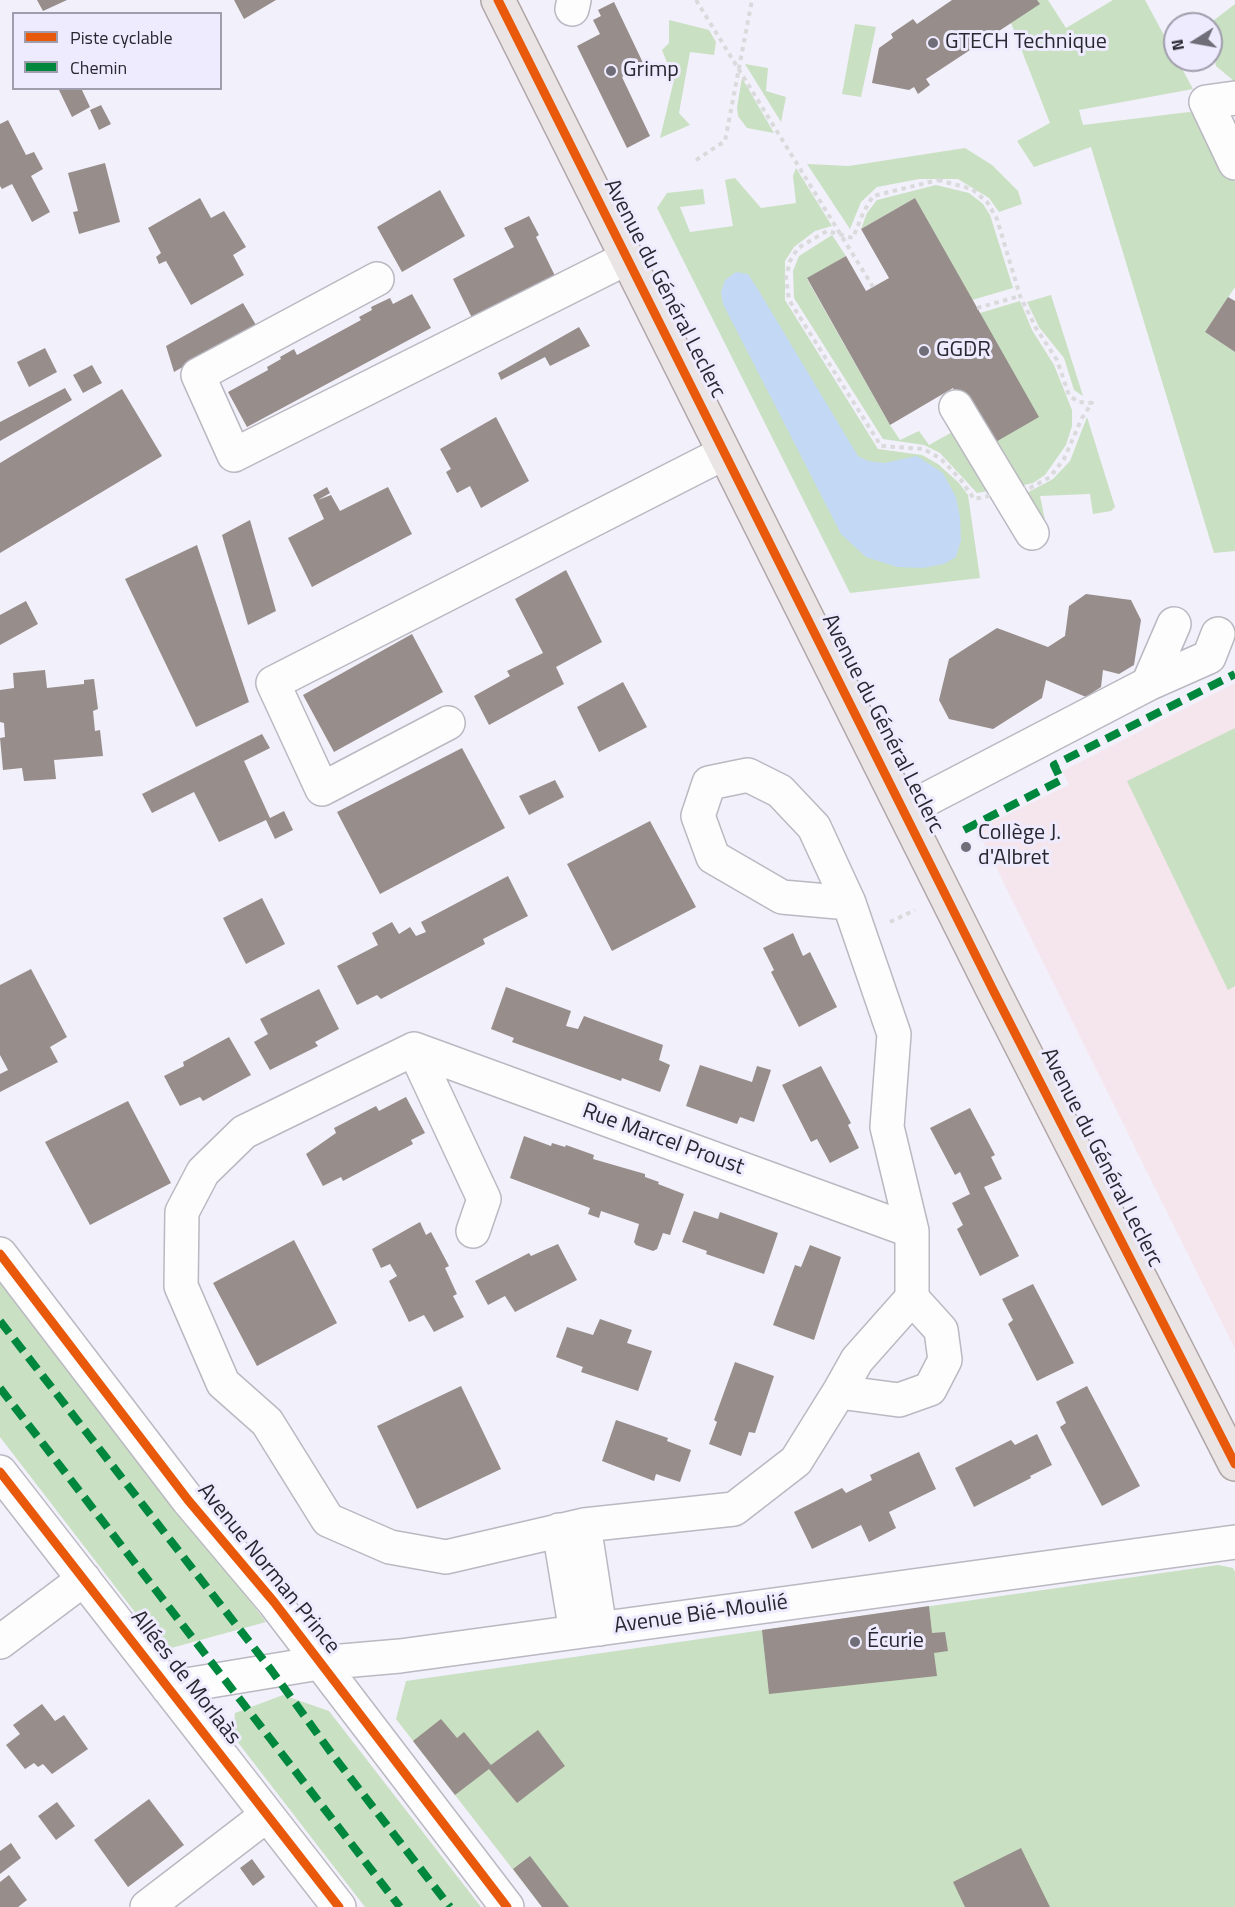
<!DOCTYPE html>
<html>
<head>
<meta charset="utf-8">
<style>
	body { margin:0 }
	#map { position:relative; width:1235px; height:1907px; overflow:hidden; background:#f2f0fa; font-family:"Titillium Web",sans-serif }
	canvas { display:block }
	.legend { position:absolute; left:12px; top:12px; width:210px; height:78px; box-sizing:border-box; background:#efebff; border:2px solid #a09dac; margin:0; padding:8px 10px; list-style:none; font-size:18px; color:#292730 }
	.legend li { display:flex; align-items:center; gap:12px; height:30px }
	.legend b { width:30px; border:2px solid #a09dac }
	.north { position:absolute; left:1163px; top:12px; width:60px; height:60px; box-sizing:border-box; background:#efebff; border:2px solid #a09dac; border-radius:50%; rotate:259deg; font-size:16px; font-weight:700; line-height:24px; text-align:center; color:#292730 }
	.north::after { content:''; display:block; margin:auto; width:21px; height:27px; background:#6f6d77; clip-path:polygon(50% 0,100% 100%,50% 72%,0 100%) }
</style>
</head>
<body>
<div id="map">
<canvas width="1235" height="1907"></canvas>
<ul class="legend">
<li><b style="height:8px;background:#e8590c"></b>Piste cyclable</li>
<li><b style="height:8px;background:#00873e"></b>Chemin</li>
</ul>
<div class="north">N</div>
</div>
<script>
const ctx = document.querySelector('canvas').getContext('2d');
ctx.lineJoin = 'round';
function fill(path, color) { ctx.fillStyle = color; ctx.fill(path, 'evenodd'); }
const shape = rows => new Path2D(rows.map(r => 'M' + r).join(''));
function strokePath(path, color, width, dash) { ctx.strokeStyle = color; ctx.lineWidth = width; ctx.lineCap = dash ? 'butt' : 'round'; ctx.setLineDash(dash || []); ctx.stroke(path); }
function label(font, color, halo, rows, align = 'center') {
  ctx.font = font + ' "Titillium Web",sans-serif'; ctx.lineWidth = 6; ctx.setLineDash([]); ctx.textBaseline = 'middle'; ctx.strokeStyle = halo; ctx.fillStyle = color; for (const [text, x, y, turn = 0] of rows) {
    ctx.save(); ctx.translate(x, y); ctx.rotate((+turn || 0) * Math.PI / 180); ctx.textAlign = isNaN(turn) ? turn : align; if (halo) ctx.strokeText(text, 0, 0); ctx.fillText(text, 0, 0); ctx.restore();
  }
}
fill(shape([
	[1235,683,1235,1349,977,829,1069,785,1062,771]
]), '#f5e6ed');
fill(shape([
	[1037,0,1048,0,1066,28,1113,0,1145,0,1193,89,1079,110,1083,125,1189,112,1198,115,1235,182,1235,287,1205,332,1235,352,1235,551,1214,553,1091,147,1034,167,1017,141,1050,123,1011,23,1039,3],
	[1235,4,1235,82,1216,66,1209,24],
	[669,20,709,30,716,42,714,55,690,52,679,113,690,125,660,138,674,80,662,50,669,43],
	[855,24,876,27,861,97,842,94],
	[745,64,768,68,766,91,786,97,781,122],
	[742,78,774,133,747,128,738,116,737,107],
	[965,148,992,165,1018,191,1022,204,999,212,989,198,958,179,919,179,877,187,861,202,850,229,807,164,849,166],
	[796,168,832,226,815,231,794,247,785,261,785,300,878,449,922,455,938,464,959,483,968,495,980,578,850,593,657,208,667,193,703,189,705,204,680,207,690,232,733,226,725,180,735,178,761,208,796,203,793,176],
	[936,185,969,193,983,204,990,215,1013,288,972,300,915,198,861,229,867,213,877,200],
	[832,235,846,256,807,279,890,425,900,440,919,431,929,445,956,430,993,490,977,493,940,453,924,445,883,439,794,298,793,271,799,256],
	[1051,295,1083,396,1074,390,1064,358,1039,327,1027,302],
	[1020,301,1032,330,1054,365,1072,410,1072,426,1066,445,1045,475,1033,483,1015,487,991,445,980,313],
	[1087,417,1115,507,1111,511,1093,514,1090,494,1040,496,1045,520,1036,521,1021,496,1053,479,1070,461],
	[1235,728,1235,986,1228,990,1127,781],
	[0,1274,266,1622,164,1650,0,1437],
	[1218,1565,1233,1568,1235,1572,1235,1907,542,1907,396,1719,406,1681],
	[283,1695,329,1711,481,1907,365,1907,233,1736,235,1713]
]), '#c9e0c3');
fill(shape([
	[736,272,748,274,759,291,858,456,868,461,884,463,917,456,943,473,956,497,960,517,961,540,956,557,944,564,923,568,897,567,866,557,841,534,723,304,721,292,725,280]
]), '#c2d8f4');
fill(shape([
	[37,0,67,0,43,11],
	[234,0,276,0,244,19],
	[952,0,1037,0,1040,4,926,79,930,85,918,94,914,87,909,90,872,83,879,48,893,38,891,34,913,19,917,24],
	[614,2,644,65,622,77,650,136,627,148,577,46,600,34,593,20,601,16,598,10],
	[58,88,81,88,90,107,72,117],
	[101,105,111,124,99,130,90,110],
	[8,120,26,155,34,152,43,169,31,176,50,212,32,222,12,184,2,189,0,186,0,124],
	[105,163,120,222,79,234,73,212,78,211,68,173],
	[440,190,465,236,402,272,377,227],
	[200,198,211,218,224,211,246,247,233,255,244,275,191,305,166,261,159,264,156,257,161,253,148,228],
	[915,198,1039,417,987,447,953,388,890,425,807,278,846,256,866,291,889,278,861,229],
	[529,216,539,235,536,237,558,282,475,324,453,279,514,247,504,228],
	[412,294,431,328,247,427,228,392,268,370,267,367,281,359,280,357,294,349,297,355,361,320,359,317,372,310,371,307,390,298,393,304],
	[1228,297,1235,301,1235,352,1205,332],
	[243,303,256,325,174,372,166,346],
	[579,327,590,346,550,366,545,357,501,380,498,373],
	[45,348,57,372,29,387,17,362],
	[92,365,102,383,83,393,73,375],
	[65,388,72,400,0,441,0,422],
	[122,389,162,456,0,553,0,463],
	[496,417,529,481,481,508,470,486,457,493,446,472,451,469,440,449],
	[327,487,330,493,318,500,331,495,340,511,388,487,412,534,312,587,288,538,324,519,313,495],
	[250,520,276,611,248,625,222,535],
	[197,545,249,702,196,727,125,579],
	[566,570,602,642,556,667,564,684,489,725,474,696,510,676,507,671,543,653,515,599],
	[1086,594,1131,600,1141,620,1134,665,1119,674,1103,670,1101,687,1086,697,1046,680,1042,698,993,729,949,719,939,700,949,659,997,628,1048,647,1065,636,1069,606],
	[26,601,38,624,0,645,0,615],
	[412,634,443,692,334,752,303,695],
	[45,670,47,688,84,684,84,680,94,679,98,709,93,711,95,731,100,730,103,756,54,760,56,779,24,781,22,768,3,770,0,738,5,737,4,723,0,722,0,690,14,688,13,673],
	[623,682,647,727,599,752,577,707],
	[262,734,270,748,244,761,270,818,284,811,293,830,275,839,266,820,219,842,194,792,152,813,142,794],
	[462,748,505,828,380,894,337,812],
	[555,780,564,797,529,815,519,796],
	[650,821,696,907,612,951,567,864],
	[508,876,528,916,483,939,485,944,381,999,377,995,357,1005,337,966,378,945,372,933,392,922,399,934,410,927,416,936,426,932,421,922],
	[262,898,285,944,246,964,223,918],
	[793,933,803,956,810,952,837,1007,799,1027,771,972,774,970,763,948],
	[31,969,67,1037,50,1047,58,1062,0,1092,0,1074,8,1070,0,1055,0,985],
	[506,987,571,1011,566,1026,578,1029,584,1016,663,1045,659,1060,670,1065,660,1092,622,1078,621,1081,512,1042,514,1038,491,1029],
	[319,989,339,1029,315,1042,318,1046,270,1070,254,1042,268,1034,260,1019],
	[229,1037,251,1075,203,1101,200,1097,180,1106,164,1076,184,1066,183,1062],
	[700,1065,752,1082,757,1066,771,1070,754,1122,740,1117,737,1124,686,1106],
	[821,1066,851,1123,848,1125,859,1148,830,1163,817,1139,811,1142,782,1085],
	[406,1097,425,1133,411,1140,413,1144,343,1181,341,1177,323,1186,306,1154,336,1133,334,1128,376,1106,379,1111],
	[128,1101,171,1183,90,1225,45,1142],
	[970,1108,995,1155,991,1157,1002,1179,984,1187,1019,1256,980,1276,957,1229,963,1225,952,1203,970,1194,960,1172,955,1175,930,1128],
	[524,1136,551,1146,552,1143,565,1147,566,1145,594,1155,593,1159,645,1174,645,1177,659,1182,658,1184,684,1194,670,1235,663,1233,657,1249,653,1251,636,1245,634,1242,639,1224,601,1211,599,1218,588,1214,590,1208,510,1178],
	[694,1211,718,1219,720,1212,778,1233,764,1274,706,1254,707,1251,682,1242],
	[420,1222,426,1235,431,1232,449,1266,445,1268,457,1294,453,1296,464,1317,434,1332,424,1315,409,1322,389,1281,397,1276,390,1264,381,1268,372,1249],
	[294,1240,337,1323,257,1366,213,1283],
	[558,1244,577,1280,515,1312,505,1296,488,1305,475,1281,529,1253,531,1256],
	[810,1245,841,1257,814,1340,773,1325,795,1265,801,1267],
	[1033,1284,1074,1363,1037,1381,1008,1324,1013,1320,1002,1299],
	[600,1319,632,1330,627,1343,652,1351,638,1391,581,1372,583,1367,556,1357,567,1327,593,1335],
	[735,1362,774,1376,755,1433,749,1432,741,1456,709,1444,717,1422,714,1420],
	[461,1386,501,1469,417,1509,377,1426],
	[1087,1386,1140,1486,1102,1506,1060,1427,1066,1423,1056,1402],
	[616,1420,668,1438,667,1441,691,1450,680,1482,656,1474,654,1481,602,1461],
	[1037,1434,1052,1465,1030,1476,1031,1478,974,1507,955,1468,1011,1440,1015,1445],
	[919,1452,936,1489,889,1512,896,1528,869,1542,861,1525,812,1549,794,1512,842,1488,846,1493,872,1480,870,1475],
	[929,1606,932,1633,945,1632,948,1651,934,1653,937,1676,769,1694,762,1630],
	[42,1704,55,1721,64,1715,88,1749,52,1774,43,1764,38,1767,34,1763,25,1769,6,1745,20,1734,13,1725],
	[441,1719,457,1738,464,1732,491,1765,538,1730,565,1766,517,1803,489,1769,455,1795,413,1741],
	[149,1799,184,1845,128,1887,94,1840],
	[57,1802,75,1826,56,1840,38,1816],
	[11,1843,21,1858,0,1874,0,1851],
	[1021,1848,1050,1907,965,1907,953,1882],
	[530,1856,569,1907,542,1907,513,1869],
	[252,1859,265,1877,253,1886,240,1868],
	[9,1875,27,1900,18,1907,0,1907,0,1882]
]), '#978d8b');
const minor = shape([
	[572,9,574,0],
	[1235,98,1206,102,1235,163],
	[377,279,198,375,234,455,627,258],
	[956,407,1032,533],
	[1148,684,1209,657,1218,634],
	[448,723,322,789,273,683,724,453],
	[904,811,1148,684,1174,624],
	[849,903,782,897,713,857,698,816,709,783,748,775,780,791,814,827,849,903,894,1034,887,1127,912,1231,912,1298,941,1330,945,1360,930,1389,899,1400,839,1392,796,1461,734,1509,584,1525,446,1557,390,1547,328,1520,267,1422,223,1383,181,1286,182,1212,203,1172,244,1132,414,1049,912,1231],
	[414,1049,484,1199,473,1231],
	[0,1254,188,1500,274,1602,507,1907],
	[839,1392,857,1360,912,1298],
	[0,1472,339,1907],
	[584,1525,600,1629],
	[559,1530,576,1632],
	[0,1642,84,1579],
	[168,1688,319,1663,400,1656,1235,1542],
	[147,1907,267,1815]
]);
const major = shape([
	[498,0,994,992,1235,1464]
]);
strokePath(minor, '#bab8c1', 36);
strokePath(major, '#b0a5a6', 36);
strokePath(shape([
	[696,0,873,287],
	[696,160,725,141,752,0],
	[938,180,972,189,987,202,997,219,1020,296,1036,328,1057,360,1069,395,1078,402,1092,403,1082,418,1064,459,1050,477,1030,488,974,499,961,480,941,459,924,449,881,446,789,300,786,277,790,261,798,248,827,231,853,238,863,213,873,196,938,180],
	[977,308,1020,296],
	[890,922,915,910]
]), '#dadadd', 4, [4.5, 4.5]);
strokePath(minor, '#fdfdfe', 33);
strokePath(major, '#eae5e4', 33);
strokePath(shape([
	[964,830,1061,780,1054,765,1235,674],
	[0,1321,272,1671,332,1754,450,1907],
	[0,1388,400,1907]
]), '#00873e', 8, [15, 8]);
strokePath(shape([
	[498,0,994,992,1235,1464],
	[0,1254,188,1500,274,1602,507,1907],
	[0,1472,339,1907]
]), '#e8590c', 9);
for (const [x, y, r, color] of [
	[933,43,6,"#6f6d77"],
	[611,71,6,"#6f6d77"],
	[924,351,6,"#6f6d77"],
	[966,847,6,"#6f6d77"],
	[855,1642,6,"#6f6d77"]
]) { const dot = new Path2D(); dot.arc(x, y, r, 0, 2 * Math.PI); ctx.fillStyle = color; ctx.fill(dot); strokePath(dot, '#efebff', 2); }
label('22px', '#292730', '#efebff', [
	["GTECH Technique",945,43],
	["Grimp",623,71],
	["GGDR",936,351],
	["Collège J.",978,834],
	["d'Albret",978,859],
	["Écurie",867,1642]
], 'left');
label('22px', '#292730', '#efebff', [
	["Avenue du Général Leclerc",664,289,63],
	["Avenue du Général Leclerc",882,724,63],
	["Rue Marcel Proust",663,1140,20],
	["Avenue du Général Leclerc",1101,1158,63],
	["Avenue Norman Prince",268,1569,51],
	["Avenue Bié-Moulié",701,1615,-8],
	["Allées de Morlaàs",185,1678,52]
]);
</script>
</body>
</html>
